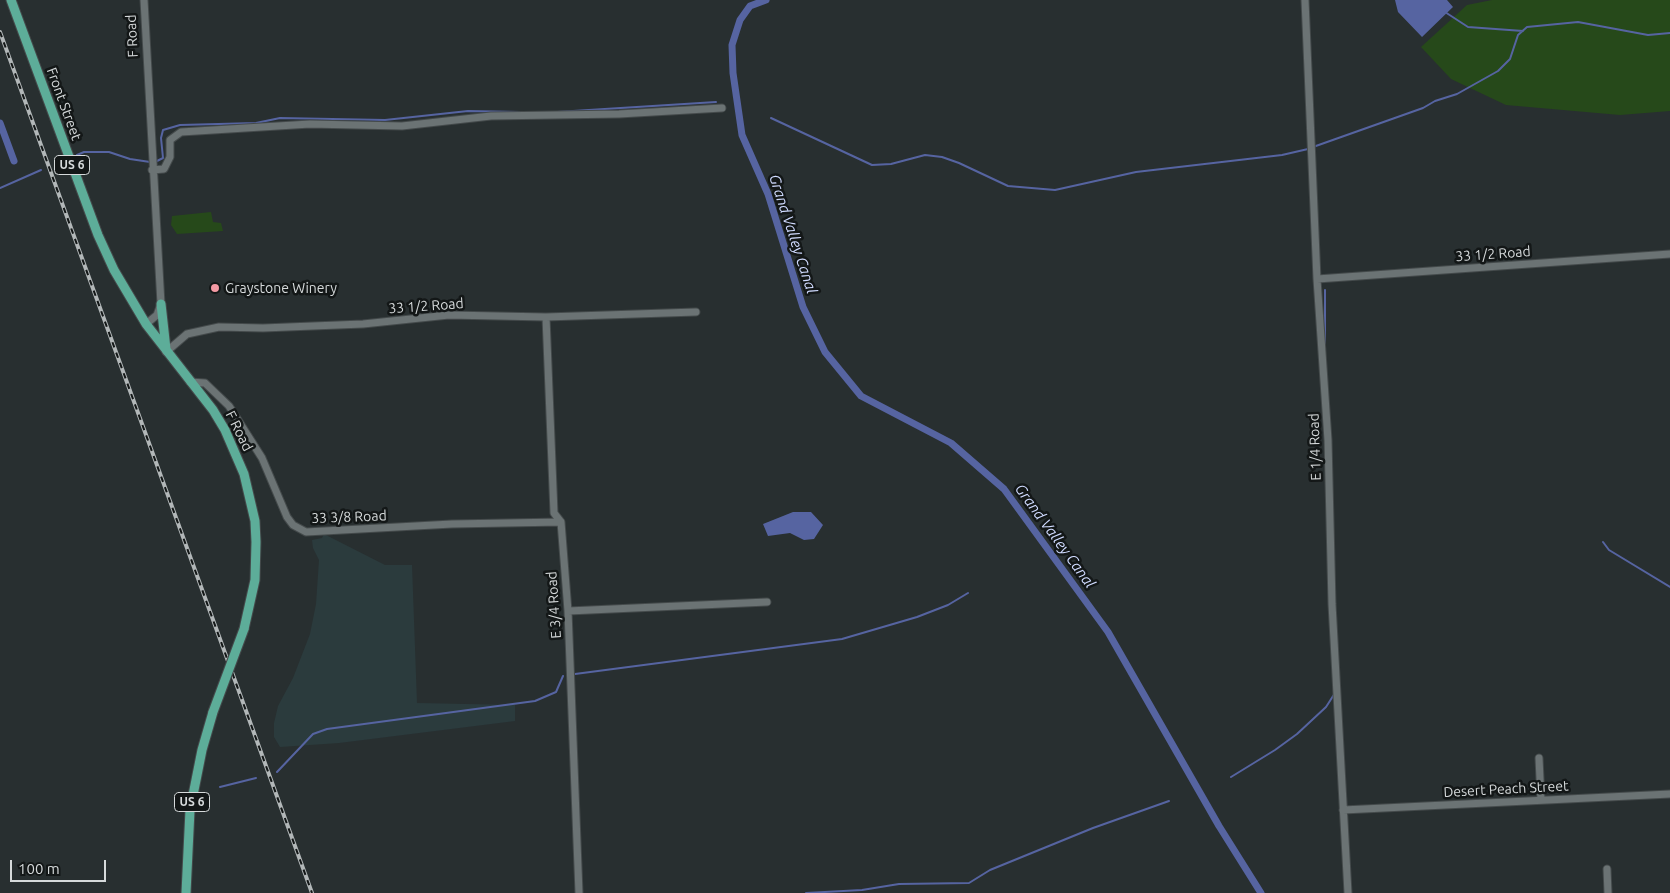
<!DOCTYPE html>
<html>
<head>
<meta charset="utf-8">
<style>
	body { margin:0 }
	#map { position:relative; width:1670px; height:893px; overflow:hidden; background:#282f30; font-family:Ubuntu,sans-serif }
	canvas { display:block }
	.scale { position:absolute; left:10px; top:860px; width:96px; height:22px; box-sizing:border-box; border:2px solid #d6dadb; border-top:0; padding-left:6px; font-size:15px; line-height:18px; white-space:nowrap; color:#d6dadb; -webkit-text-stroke:4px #131717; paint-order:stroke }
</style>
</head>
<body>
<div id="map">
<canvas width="1670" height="893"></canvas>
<div class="scale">100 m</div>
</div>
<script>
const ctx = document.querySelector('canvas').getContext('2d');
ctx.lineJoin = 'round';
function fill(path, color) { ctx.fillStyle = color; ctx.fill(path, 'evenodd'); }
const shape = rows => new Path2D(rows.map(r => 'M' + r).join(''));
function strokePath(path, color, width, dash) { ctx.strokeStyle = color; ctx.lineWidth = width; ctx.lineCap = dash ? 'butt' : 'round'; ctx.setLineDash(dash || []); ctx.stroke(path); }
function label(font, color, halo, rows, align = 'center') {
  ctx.font = font + ' Ubuntu,sans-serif'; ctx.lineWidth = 5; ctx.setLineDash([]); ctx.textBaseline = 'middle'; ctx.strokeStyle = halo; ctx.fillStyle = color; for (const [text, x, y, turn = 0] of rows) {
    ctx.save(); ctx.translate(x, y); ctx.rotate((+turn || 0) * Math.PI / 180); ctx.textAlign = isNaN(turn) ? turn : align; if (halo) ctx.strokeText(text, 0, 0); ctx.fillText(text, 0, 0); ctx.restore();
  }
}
fill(shape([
	[324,534,385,565,412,565,417,703,515,705,515,721,339,743,280,747,274,737,274,723,278,706,293,678,310,634,316,604,319,560,313,548,312,540,322,538]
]), '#2b3b3d');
fill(shape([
	[1492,0,1670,0,1670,111,1620,115,1506,105,1451,79,1421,47,1467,5],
	[211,212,213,222,221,223,223,231,177,234,171,225,172,216]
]), '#26491a');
fill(shape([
	[1395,0,1447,0,1453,7,1422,37,1398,12],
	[793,512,811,512,823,525,814,539,804,540,790,533,768,536,763,524]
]), '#5664a1');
strokePath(shape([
	[1445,12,1468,27,1523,31],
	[557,112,716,102],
	[771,118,872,165,891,164,925,155,942,157,959,163,1008,186,1055,190,1136,172,1282,155,1308,149],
	[1313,147,1423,108,1435,101,1457,94,1498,71,1510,59,1518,35,1527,27,1578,22,1648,35,1670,33],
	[77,155,84,152,109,152,130,159,150,162],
	[155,162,163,158,161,138,163,130,180,125,256,123,280,118,385,120,468,111,520,112],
	[55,164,64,160],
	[0,188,41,170],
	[1325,290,1325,354],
	[1603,542,1609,550,1670,587],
	[575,674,842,639,917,617,948,605,968,593],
	[277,772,313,734,327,729,535,701,556,692,563,676],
	[1231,777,1275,750,1297,734,1326,707,1335,693],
	[220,787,256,778],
	[806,893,862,890,899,884,969,883,990,870,1093,828,1169,801]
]), '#5664a1', 2);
strokePath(shape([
	[766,0,750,6,740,20,732,45,733,73,742,135,768,194,803,307,825,352,861,396,951,443,1004,489,1108,632,1219,826,1261,893],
	[0,123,14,161]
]), '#5664a1', 7);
const minor = shape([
	[144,0,161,304,157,315,146,324],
	[1305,0,1317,279,1328,440,1332,604,1348,893],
	[152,170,164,169,170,157,170,140,181,132,310,124,402,126,491,116,619,114,722,108],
	[1317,279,1670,254],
	[546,317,554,513,561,522,568,611,579,893],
	[166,352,187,334,219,327,263,328,363,324,449,315,546,317,696,312],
	[190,382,205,383,229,406,262,458,287,517,293,525,306,532,452,524,561,522],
	[568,611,767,602],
	[1539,758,1541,800],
	[1343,810,1670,794],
	[1607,869,1608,893]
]);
const major = shape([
	[11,0,98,235,114,270,146,324,213,410,225,430,244,474,255,521,256,542,255,580,244,629],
	[161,304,166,349],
	[186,893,190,810,202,750,213,712]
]);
strokePath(minor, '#444a4b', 9);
strokePath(major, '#444a4b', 11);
strokePath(minor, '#6b7374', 7);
strokePath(major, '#5dad99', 9);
const rail = shape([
	[0,32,312,893]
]);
strokePath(rail, '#b2b7b8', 4);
strokePath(rail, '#131717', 2, [5.5]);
const majorBridge = shape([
	[213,712,244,629]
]);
strokePath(majorBridge, '#444a4b', 11, []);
strokePath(majorBridge, '#5dad99', 9);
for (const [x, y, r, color] of [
	[215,288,5,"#f49aa4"]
]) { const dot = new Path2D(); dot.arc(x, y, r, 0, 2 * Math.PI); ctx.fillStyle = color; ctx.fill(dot); strokePath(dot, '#131717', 2); }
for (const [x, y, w] of [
	[72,165,35],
	[192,802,35]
]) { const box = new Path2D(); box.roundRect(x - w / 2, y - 9.5, w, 19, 4); ctx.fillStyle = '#131717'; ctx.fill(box); strokePath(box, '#d6dadb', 1); }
label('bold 12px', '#d6dadb', null, [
	["US 6",72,165],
	["US 6",192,802]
]);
label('14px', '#d6dadb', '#131717', [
	["F Road",132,36,-93],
	["Front Street",64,104,70],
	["33 1/2 Road",1493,254,-4],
	["33 1/2 Road",426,306,-4],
	["F Road",239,431,63],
	["E 1/4 Road",1315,447,-92],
	["33 3/8 Road",349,517,-2],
	["E 3/4 Road",554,605,-94],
	["Desert Peach Street",1506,789,-3]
]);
label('14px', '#d6dadb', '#131717', [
	["Graystone Winery",225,288]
], 'left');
label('italic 15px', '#d0dbff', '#131717', [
	["Grand Valley Canal",793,234,72],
	["Grand Valley Canal",1055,536,54]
]);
</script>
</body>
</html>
